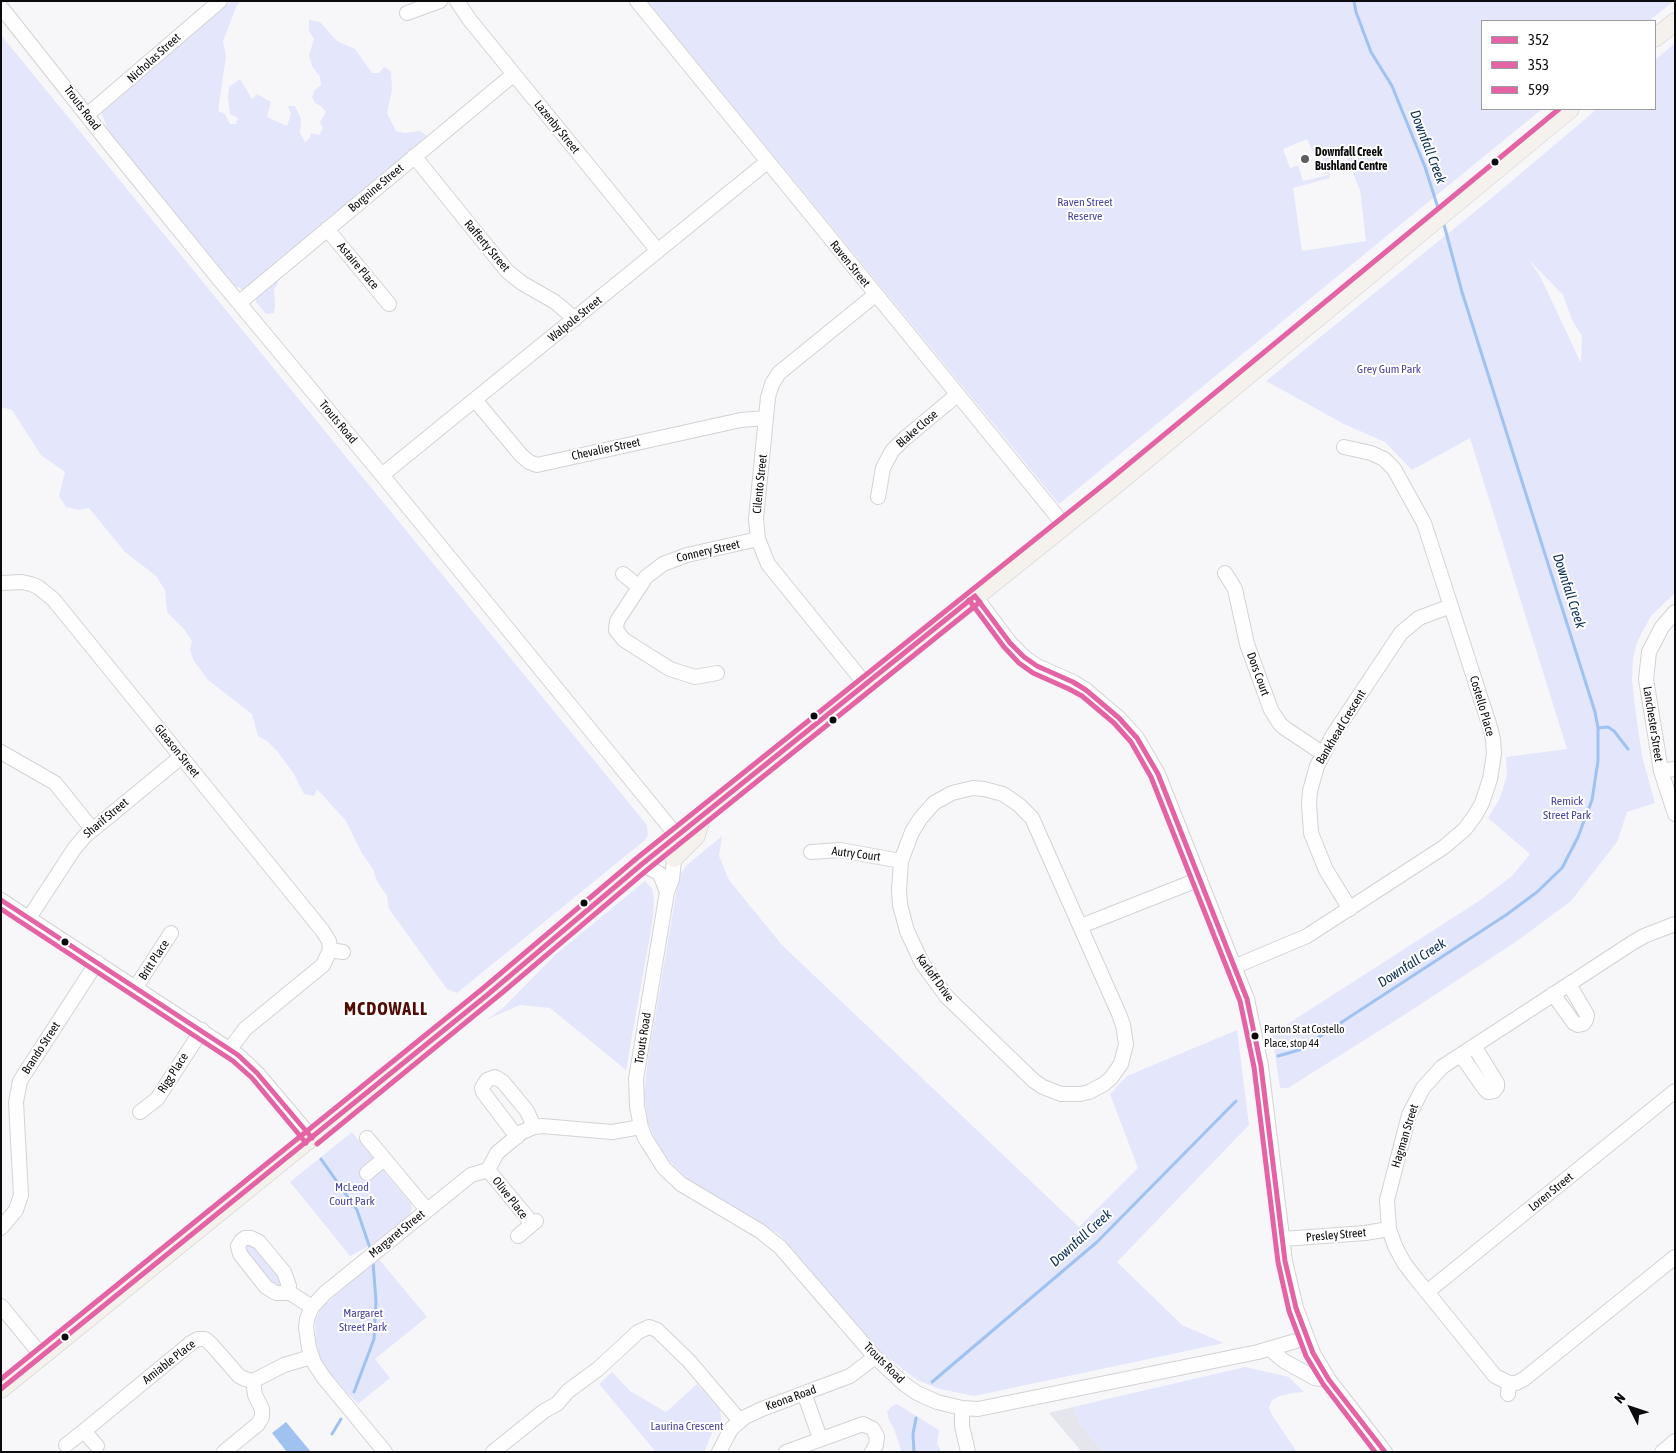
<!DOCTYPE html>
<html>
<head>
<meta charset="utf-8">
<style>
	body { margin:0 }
	#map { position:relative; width:1676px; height:1453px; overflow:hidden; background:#f7f7fa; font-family:"Asap Condensed",sans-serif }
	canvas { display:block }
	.frame { position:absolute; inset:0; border:2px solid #0b0b0d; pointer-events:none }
	.legend { position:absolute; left:1481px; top:20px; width:175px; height:90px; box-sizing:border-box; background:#fff; border:1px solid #9d9d9e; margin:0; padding:6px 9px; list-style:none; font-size:15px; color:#0b0b0d }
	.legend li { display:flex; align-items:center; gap:10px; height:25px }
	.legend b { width:25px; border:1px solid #9d9d9e }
	.north { position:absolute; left:1606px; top:1383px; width:50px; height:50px; -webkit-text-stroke:4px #fff; paint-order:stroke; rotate:311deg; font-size:14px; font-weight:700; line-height:20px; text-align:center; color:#0b0b0d }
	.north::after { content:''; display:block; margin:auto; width:18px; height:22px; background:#0b0b0d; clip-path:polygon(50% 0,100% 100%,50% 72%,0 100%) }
</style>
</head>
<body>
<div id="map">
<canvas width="1676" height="1453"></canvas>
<div class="frame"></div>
<ul class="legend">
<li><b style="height:6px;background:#e463a4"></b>352</li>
<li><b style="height:6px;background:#e463a4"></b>353</li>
<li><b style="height:6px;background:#e463a4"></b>599</li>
</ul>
<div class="north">N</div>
</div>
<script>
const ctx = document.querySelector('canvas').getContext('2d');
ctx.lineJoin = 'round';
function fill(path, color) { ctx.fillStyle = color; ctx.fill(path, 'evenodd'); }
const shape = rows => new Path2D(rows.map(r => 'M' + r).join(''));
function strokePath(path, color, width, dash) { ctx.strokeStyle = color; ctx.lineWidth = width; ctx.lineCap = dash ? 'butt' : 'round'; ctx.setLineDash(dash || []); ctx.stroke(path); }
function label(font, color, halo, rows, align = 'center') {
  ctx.font = font + ' "Asap Condensed",sans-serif'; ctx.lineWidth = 4; ctx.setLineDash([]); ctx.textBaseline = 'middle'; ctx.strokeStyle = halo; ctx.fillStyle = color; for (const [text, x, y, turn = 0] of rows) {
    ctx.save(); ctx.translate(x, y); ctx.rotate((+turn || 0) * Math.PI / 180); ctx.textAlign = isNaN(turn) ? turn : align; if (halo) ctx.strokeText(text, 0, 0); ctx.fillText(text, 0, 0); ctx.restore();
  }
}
fill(shape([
	[1073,1407,1079,1422,1103,1452,1082,1452,1049,1413]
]), '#e4e5ed');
fill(shape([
	[231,1,242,1,237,5,223,41,226,56,218,111,225,114,230,124,236,124,238,118,230,114,228,98,229,87,240,79,252,99,257,94,271,102,267,117,287,126,291,114,288,106,295,106,301,119,300,133,305,142,310,138,311,133,319,135,323,128,320,122,326,112,321,106,315,103,312,97,315,90,321,85,320,77,312,66,309,55,314,39,309,31,309,20,320,22,337,41,355,49,372,73,379,73,384,67,391,71,392,90,387,113,396,131,405,133,420,131,427,136,276,267,281,277,274,290,275,304,274,313,266,314,256,302,256,295,230,284,109,132,100,110,107,104,121,96,177,43,202,26],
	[647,1,1674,1,1649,21,1482,21,1482,109,1542,109,1059,504],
	[1307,139,1315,156,1322,154,1328,175,1303,181,1298,165,1290,168,1283,149],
	[1345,154,1360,190,1366,241,1302,251,1293,188,1330,178,1327,161],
	[1,35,647,825,648,835,645,840,457,993,447,989,389,909,387,896,377,881,373,869,361,852,346,821,317,789,314,796,304,794,294,774,277,751,267,741,258,736,252,714,208,680,194,661,190,650,192,641,184,629,167,612,165,590,156,576,125,552,89,508,78,510,66,507,59,496,65,472,41,455,12,410,1,407],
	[1675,43,1675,593,1651,616,1637,642,1633,658,1632,680,1636,715,1642,756,1655,803,1627,812,1617,842,1571,901,1517,941,1398,1019,1288,1088,1280,1088,1272,1034,1479,901,1512,876,1530,854,1488,818,1500,798,1507,775,1506,757,1567,749,1470,438,1412,470,1385,442,1344,424,1266,381,1488,201,1597,109,1655,109,1655,60],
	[1529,260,1563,295,1572,320,1582,336,1581,363,1541,278],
	[722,836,719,856,729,880,782,945,1079,1227,1138,1168,1110,1094,1127,1076,1237,1030,1249,1125,1117,1262,1182,1325,1224,1343,974,1396,940,1389,917,1380,881,1352,779,1234,700,1189,682,1174,659,1150,648,1122,644,1094,648,1059,679,876,687,865],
	[645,881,652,889,654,898,653,918,626,1070,550,1008,520,1005,486,1020,503,1008,556,954],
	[352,1132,411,1204,412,1208,410,1214,378,1241,350,1256,290,1182],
	[246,1243,258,1245,286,1285,276,1290,242,1247],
	[378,1258,427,1317,375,1359,390,1378,358,1404,328,1373,320,1358,316,1342,315,1322,321,1308],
	[1245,1367,1289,1377,1304,1392,1293,1393,1280,1396,1272,1400,1269,1408,1272,1415,1297,1452,1103,1452,1079,1422,1073,1407],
	[612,1372,630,1391,666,1412,697,1384,720,1410,721,1417,721,1422,713,1431,704,1452,656,1452,599,1384],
	[897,1404,939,1430,937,1444,942,1452,900,1452,901,1450,894,1429,889,1420,887,1412,892,1406]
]), '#e4e6fc');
fill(shape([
	[286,1422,311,1452,287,1452,272,1433]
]), '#9fc2f0');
strokePath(shape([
	[1354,1,1356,12,1371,52,1392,86,1425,167,1439,211],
	[1598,728,1608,727,1614,731,1628,749],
	[1278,1056,1299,1050,1506,915,1537,892,1562,868,1578,837,1592,800,1598,761,1598,728,1595,712,1462,292,1443,221],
	[321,1159,357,1210,370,1248],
	[932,1382,1097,1242,1236,1101],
	[354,1392,374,1339,376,1301,373,1262],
	[332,1434,341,1419],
	[914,1452,913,1434,916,1418]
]), '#9fc2f0', 3);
const minor = shape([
	[457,1,469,19,658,251],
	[637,1,1065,526],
	[1,7,111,146,219,279,382,475,677,836],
	[407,13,440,1],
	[87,115,220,1],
	[414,156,507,271,522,283,555,302,575,319],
	[327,229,389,304],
	[240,302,514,74],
	[475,400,521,455,529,462,537,465,741,420,766,418],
	[382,475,767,162],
	[878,497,883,468,892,451,904,439,957,395],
	[1225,573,1235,589,1247,644,1271,710,1280,724,1286,729,1322,753],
	[623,574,639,587],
	[1,583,22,582,31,584,38,587,53,599,322,930,329,941,330,950,343,952],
	[975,596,1010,643,1024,657,1037,666,1073,682,1086,690,1119,718,1137,738,1158,774,1247,999,1261,1066,1285,1261,1296,1308,1313,1353,1329,1380,1385,1452],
	[1675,612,1662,627,1649,652,1646,679,1661,771,1675,814],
	[717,673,695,677,670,669,624,640,616,630,617,621,646,577,663,564,687,555,758,539],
	[866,685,768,564,758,539,756,519,768,397,772,384,779,373,875,295],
	[1,752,55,783,92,829],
	[1661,771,1675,769],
	[973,788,984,789,1003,794,1019,805,1032,818,1119,1014,1123,1025,1126,1044,1121,1064,1111,1078,1104,1084,1089,1092,1080,1094,1061,1094,1043,1087,1034,1081,947,997,922,963,907,931,900,905,899,890,901,861,912,832,920,819,934,803,952,793,973,788],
	[671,849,674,861,672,879,667,892,636,1079,637,1106,641,1127,645,1138,664,1168,681,1184,760,1231,780,1247,875,1357,904,1384,917,1393,937,1402,962,1408,978,1409,1258,1352,1306,1338],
	[811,852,840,850,901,861],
	[642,864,660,874,667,892],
	[1,900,238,1055,257,1073,312,1138],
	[1350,909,1326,870,1311,833,1309,804,1310,791,1317,766,1333,735,1401,633,1419,618,1451,606],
	[29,918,74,849,85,836,181,757],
	[1081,926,1200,879],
	[1236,966,1307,936,1444,847,1465,829,1476,814,1482,803,1490,779,1494,754,1493,739,1489,724,1424,523,1394,469,1384,459,1371,453,1344,447],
	[136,987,171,933],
	[1553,994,1574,1023,1578,1025,1583,1024,1586,1020,1587,1015,1569,984],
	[230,1049,245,1029,323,965,330,950],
	[1461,1055,1484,1088,1488,1092,1494,1091,1497,1087,1497,1083,1474,1046],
	[140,1112,157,1099,202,1030],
	[517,1137,483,1092,482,1088,487,1080,495,1077,503,1082,527,1111,534,1127],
	[367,1138,427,1210],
	[488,1170,527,1217,530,1226],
	[367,1173,384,1159],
	[1,1228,16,1210,21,1195,16,1102,20,1081,97,962],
	[518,1236,536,1221],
	[245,1238,251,1238,259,1242,284,1272,289,1286,285,1293,276,1293,266,1287,240,1254,238,1246,241,1241,245,1238],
	[1283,1239,1365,1233,1389,1229],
	[287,1291,312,1307],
	[1427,1292,1675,1091],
	[1,1306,42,1356],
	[1270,1349,1284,1361,1315,1378,1329,1380],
	[1509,1383,1495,1376,1414,1276,1404,1263,1395,1246,1389,1229,1387,1200,1409,1115,1423,1088,1442,1067,1632,943,1644,936,1675,924],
	[804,1393,820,1438],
	[1508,1394,1509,1383,1516,1383,1524,1379,1675,1257],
	[962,1408,962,1426,968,1452],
	[84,1431,191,1343,198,1339,205,1339,211,1344,239,1376,245,1379,253,1381],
	[66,1445,84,1431,97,1446],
	[224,1452,258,1424,262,1417,262,1409,255,1395,253,1381,284,1365,311,1357],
	[385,1452,324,1378,314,1363,309,1348,306,1327,307,1319,312,1307,325,1293,466,1179,471,1175,488,1170,497,1153,522,1132,534,1127,542,1126,612,1132,641,1127],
	[493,1452,544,1411,557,1404,568,1391,598,1369,638,1332,649,1327,657,1330,689,1361,740,1421],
	[719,1452,731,1429,745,1417,762,1409,850,1376,875,1357],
	[786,1452,863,1424,873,1429,877,1437,876,1445,872,1452],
	[1662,1452,1675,1441]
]);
const major = shape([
	[1655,38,1675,22],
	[674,858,696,836,702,816],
	[1,1389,486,996,642,864,1113,487,1570,109]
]);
strokePath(minor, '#d3d3d5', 16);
strokePath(major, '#d0d0d2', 19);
strokePath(minor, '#fefefe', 14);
strokePath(major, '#f5f2ed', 18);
strokePath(shape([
	[975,596,1010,643,1024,657,1037,666,1073,682,1086,690,1119,718,1137,738,1158,774,1247,999,1261,1066,1285,1261,1296,1308,1313,1353,1329,1380,1385,1452],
	[1,900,238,1055,257,1073,312,1138],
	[1,1389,486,996,642,864,975,596]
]), '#e463a4', 5);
strokePath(shape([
	[969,600,1004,647,1019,663,1033,673,1069,689,1082,696,1114,723,1131,742,1151,777,1240,1001,1254,1067,1278,1262,1289,1311,1306,1356,1323,1384,1375,1452],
	[1,909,233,1061,252,1078,306,1143],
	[317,1144,503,992,647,870,980,602]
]), '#e463a4', 5);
strokePath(shape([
	[1,1379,481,990,637,858,1108,481,1559,109]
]), '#e463a4', 5);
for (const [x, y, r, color] of [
	[1305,159,5,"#5e5e60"],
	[1495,162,4.5,"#0b0b0d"],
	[814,716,4.5,"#0b0b0d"],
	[833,720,4.5,"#0b0b0d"],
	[584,903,4.5,"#0b0b0d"],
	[65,942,4.5,"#0b0b0d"],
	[1255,1036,4.5,"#0b0b0d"],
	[65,1337,4.5,"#0b0b0d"]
]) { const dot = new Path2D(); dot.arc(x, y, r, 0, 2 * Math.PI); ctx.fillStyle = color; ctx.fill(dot); strokePath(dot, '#fff', 2); }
label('11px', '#0b0b0d', '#fff', [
	["Parton St at Costello",1264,1030],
	["Place, stop 44",1264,1044]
], 'left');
label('12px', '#0b0b0d', '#fff', [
	["Nicholas Street",154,58,-42],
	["Trouts Road",82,108,53],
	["Lazenby Street",557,127,51],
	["Borgnine Street",376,188,-40],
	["Rafferty Street",487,246,50],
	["Raven Street",850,264,51],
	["Astaire Place",358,266,50],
	["Walpole Street",575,319,-39],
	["Trouts Road",338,422,50],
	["Blake Close",917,429,-41],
	["Chevalier Street",606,449,-12],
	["Cilento Street",760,484,-84],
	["Connery Street",708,551,-13],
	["Dors Court",1258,674,70],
	["Costello Place",1482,706,74],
	["Lanchester Street",1653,724,81],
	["Bankhead Crescent",1341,727,-59],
	["Gleason Street",177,751,51],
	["Sharif Street",106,818,-40],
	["Autry Court",856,854,7],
	["Britt Place",154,960,-57],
	["Karloff Drive",935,978,54],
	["Trouts Road",643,1038,-81],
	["Brando Street",41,1048,-57],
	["Rigg Place",173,1073,-57],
	["Hagman Street",1405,1136,-73],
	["Loren Street",1551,1192,-39],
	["Olive Place",510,1198,52],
	["Margaret Street",397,1234,-39],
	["Presley Street",1336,1235,-5],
	["Amiable Place",169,1362,-38],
	["Trouts Road",884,1363,45],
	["Keona Road",791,1398,-20]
]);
label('bold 12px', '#0b0b0d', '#fff', [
	["Downfall Creek",1315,152],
	["Bushland Centre",1315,166]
], 'left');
label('12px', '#4a469e', '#fff', [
	["Raven Street",1085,202],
	["Reserve",1085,216],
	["Grey Gum Park",1389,369],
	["Remick",1567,801],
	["Street Park",1567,815],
	["McLeod",352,1187],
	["Court Park",352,1201],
	["Margaret",363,1313],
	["Street Park",363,1327],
	["Laurina Crescent",687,1426]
]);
label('italic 14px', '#0a2d55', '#fff', [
	["Downfall Creek",1428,147,69],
	["Downfall Creek",1569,591,72],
	["Downfall Creek",1412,963,-33],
	["Downfall Creek",1081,1238,-42]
]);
ctx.letterSpacing = '1px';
label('bold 18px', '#500c05', '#fff', [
	["MCDOWALL",386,1009]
]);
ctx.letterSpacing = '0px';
</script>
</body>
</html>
